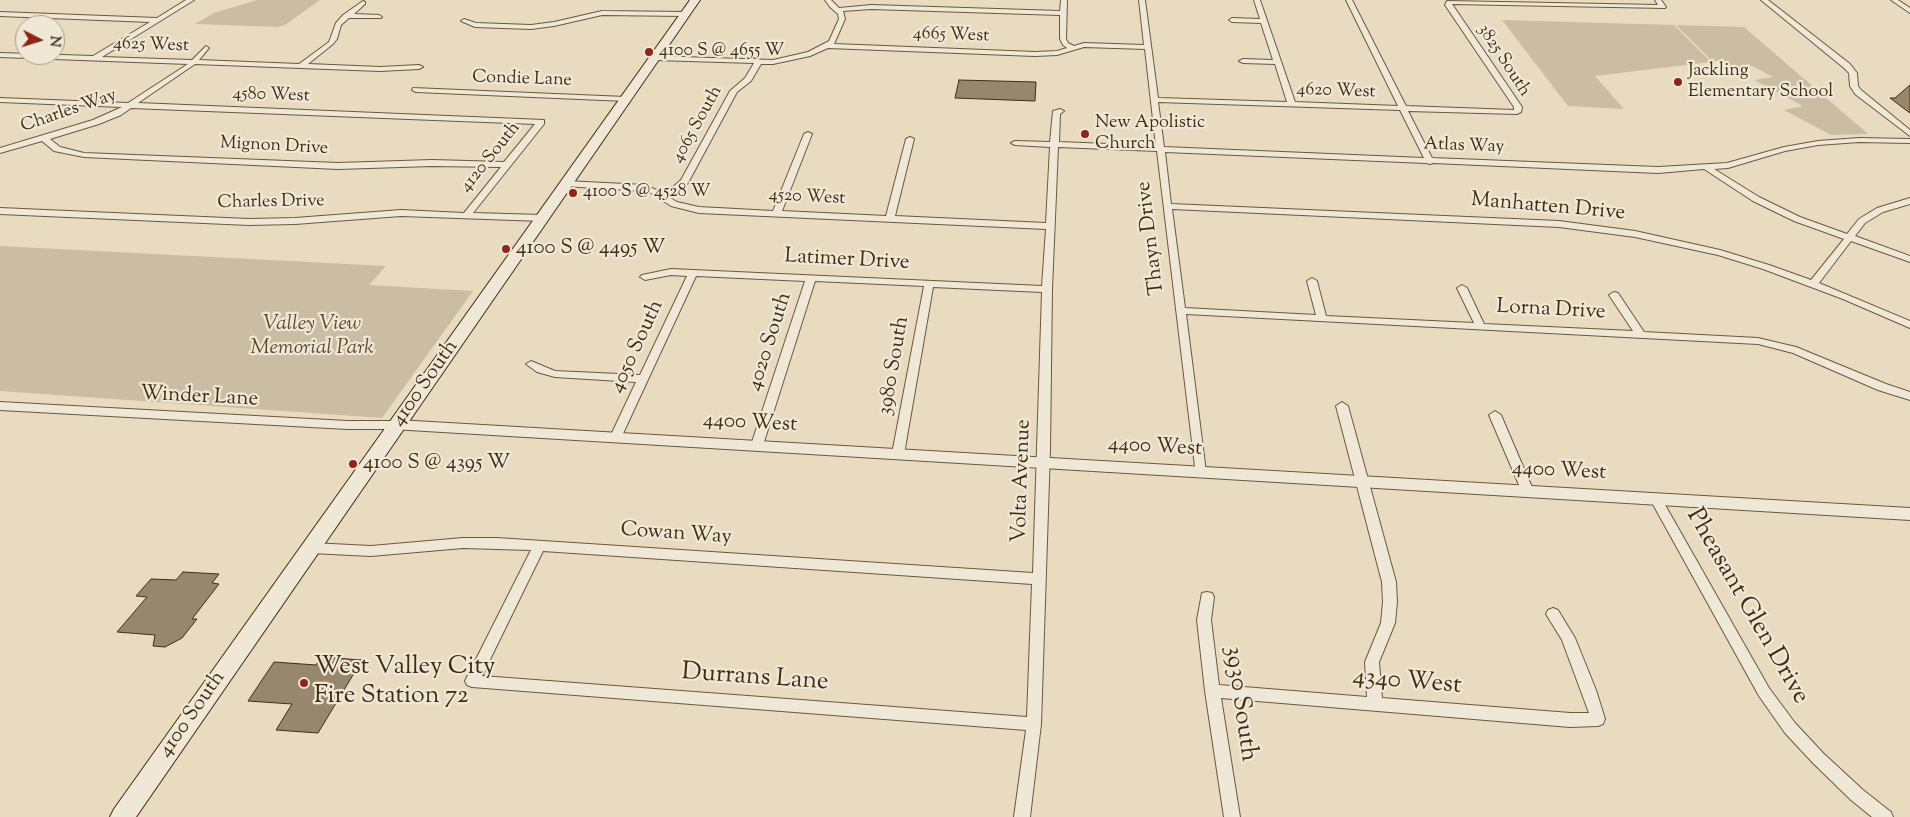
<!DOCTYPE html>
<html>
<head>
<meta charset="utf-8">
<style>
	body { margin:0 }
	#map { position:relative; width:1910px; height:817px; overflow:hidden; background:#e8dbc0; font-family:"Sorts Mill Goudy",serif }
	canvas { display:block }
	.north { position:absolute; left:15px; top:15px; width:50px; height:50px; box-sizing:border-box; background:#f0e8d6; border:1px solid #aa9d88; border-radius:50%; rotate:95deg; font-size:14px; font-weight:700; line-height:20px; text-align:center; color:#402d12 }
	.north::after { content:''; display:block; margin:auto; width:18px; height:22px; background:#8f2418; clip-path:polygon(50% 0,100% 100%,50% 72%,0 100%) }
</style>
</head>
<body>
<div id="map">
<canvas width="1910" height="817"></canvas>
<div class="north">N</div>
</div>
<script>
const ctx = document.querySelector('canvas').getContext('2d');
ctx.lineJoin = 'round';
function fill(path, color) { ctx.fillStyle = color; ctx.fill(path, 'evenodd'); }
const shape = rows => new Path2D(rows.map(r => 'M' + r).join(''));
function strokePath(path, color, width, dash) { ctx.strokeStyle = color; ctx.lineWidth = width; ctx.lineCap = dash ? 'butt' : 'round'; ctx.setLineDash(dash || []); ctx.stroke(path); }
function label(font, color, halo, rows, align = 'center') {
  ctx.font = font + ' "Sorts Mill Goudy",serif'; ctx.lineWidth = 4.5; ctx.setLineDash([]); ctx.textBaseline = 'middle'; ctx.strokeStyle = halo; ctx.fillStyle = color; for (const [text, x, y, turn = 0] of rows) {
    ctx.save(); ctx.translate(x, y); ctx.rotate((+turn || 0) * Math.PI / 180); ctx.textAlign = isNaN(turn) ? turn : align; if (halo) ctx.strokeText(text, 0, 0); ctx.fillText(text, 0, 0); ctx.restore();
  }
}
fill(shape([
	[257,0,320,0,285,25,278,27,195,24,214,13],
	[1502,20,1674,25,1711,62,1595,76,1624,109,1568,106],
	[1676,25,1744,27,1868,134,1831,135,1784,110,1803,106,1754,80,1773,77,1752,66,1733,69,1718,61,1712,61],
	[0,246,386,266,369,285,473,291,382,418,0,391]
]), '#cbbda2');
const building = shape([
	[959,80,1036,82,1035,101,955,98,959,80],
	[1910,85,1910,113,1890,98,1895,98,1910,85],
	[183,572,219,574,212,583,219,584,192,619,197,619,182,638,165,647,153,646,155,635,117,632,147,597,136,596,151,579,176,580,183,572],
	[321,657,362,660,318,733,276,730,292,704,248,701,274,662,316,665,321,657]
]);
fill(building, '#97876c');
strokePath(building, '#402d12', 1);
const minor = shape([
	[186,0,194,0,102,57,192,60,206,46,209,48,199,60,299,64,329,42,336,23,343,15,363,1,365,2,365,4,354,14,379,15,382,17,381,18,349,18,341,25,337,39,333,44,308,64,380,67,419,65,423,67,419,69,380,71,195,64,138,103,544,120,544,124,473,213,542,215,546,218,542,221,401,216,295,224,249,225,0,214,0,208,249,219,295,218,401,210,464,213,501,167,432,166,338,169,84,157,54,151,42,141,0,153,0,148,93,120,122,107,0,102,0,98,128,103,188,64,0,57,0,53,93,56,150,22,0,16,0,12,157,18,186,0],
	[131,108,535,124,504,162,432,160,338,163,84,153,60,147,50,139,99,124,121,115,131,108],
	[825,0,831,0,839,8,871,5,1060,11,1061,0,1067,0,1066,39,1068,43,1074,46,1084,43,1144,45,1139,0,1145,0,1158,98,1287,102,1275,64,1243,63,1239,61,1243,59,1273,60,1261,23,1232,22,1229,20,1232,18,1260,19,1254,0,1260,0,1295,102,1398,106,1346,0,1352,0,1406,106,1514,110,1514,107,1445,5,1447,1,1658,5,1655,0,1661,0,1666,7,1665,8,1452,4,1522,107,1521,112,1517,114,1408,111,1432,158,1658,167,1727,163,1784,147,1818,141,1859,138,1910,139,1910,143,1859,142,1818,145,1785,151,1728,168,1714,169,1759,197,1800,217,1847,234,1859,219,1877,208,1910,198,1910,204,1883,212,1865,223,1855,236,1910,256,1910,262,1851,241,1819,283,1910,321,1910,328,1843,299,1763,269,1718,255,1635,237,1559,227,1172,209,1185,308,1316,315,1307,281,1312,278,1317,281,1326,316,1474,323,1457,288,1462,285,1467,288,1484,324,1633,331,1609,295,1614,292,1618,293,1644,332,1758,338,1796,347,1886,384,1910,392,1910,400,1878,390,1793,353,1758,344,1186,314,1206,472,1204,475,1196,475,1157,151,1058,147,1052,289,1050,450,1041,724,1030,817,1014,817,1026,730,472,687,467,685,465,681,531,550,463,548,371,556,311,553,306,552,305,548,306,544,311,543,371,546,463,538,497,538,1033,573,1042,292,933,287,904,454,898,458,892,454,924,286,815,281,763,445,757,449,751,445,805,281,696,276,620,440,616,441,610,437,636,382,555,377,537,372,526,364,531,361,555,371,640,375,687,276,671,275,645,280,640,277,642,275,671,269,1042,286,1046,229,699,213,671,206,651,193,644,191,563,186,562,184,566,181,645,185,661,192,673,187,681,180,730,91,745,78,754,63,655,60,652,60,652,56,773,60,808,52,829,41,839,19,838,14,830,7,825,0],
	[871,9,1060,15,1060,39,1063,45,1067,48,1057,51,1035,52,834,44,845,19,843,11,871,9],
	[1084,47,1145,49,1156,146,1059,142,1060,114,1064,111,1060,109,1053,111,1050,142,1015,141,1011,143,1015,145,1050,147,1046,223,895,216,914,139,910,137,906,139,886,216,782,211,812,134,808,132,804,134,773,211,699,207,677,202,667,196,679,191,688,183,737,92,751,81,761,64,773,64,810,56,828,48,1035,56,1057,55,1084,47],
	[1158,102,1400,110,1424,158,1164,147,1158,102],
	[1165,152,1426,163,1430,164,1433,163,1658,173,1704,169,1753,201,1794,221,1844,239,1811,280,1769,265,1720,250,1635,231,1559,221,1171,204,1165,152],
	[543,551,1032,584,1027,717,482,676,543,551],
	[1761,0,1768,0,1850,64,1857,73,1858,86,1861,90,1910,130,1910,136,1855,94,1850,86,1849,73,1844,68,1761,0],
	[1891,0,1898,0,1910,8,1910,13,1891,0],
	[602,11,685,12,688,14,685,16,602,15,554,26,531,29,475,27,461,21,464,19,476,23,531,25,554,22,602,11],
	[413,88,626,97,630,99,626,101,416,92,412,90,413,88],
	[0,402,347,421,397,421,403,425,397,429,347,429,0,410,0,402],
	[1342,402,1348,406,1396,582,1397,602,1395,623,1379,662,1382,698,1570,713,1589,713,1562,640,1546,614,1548,610,1553,608,1558,610,1575,638,1596,690,1605,719,1603,724,1598,726,1570,727,1221,698,1240,817,1224,817,1205,691,1197,620,1202,593,1207,592,1212,593,1214,597,1211,620,1219,685,1367,697,1365,662,1381,623,1383,602,1382,582,1336,406,1342,402],
	[1495,411,1501,415,1534,492,1532,495,1528,496,1524,495,1522,492,1489,415,1495,411],
	[1656,494,1660,496,1769,688,1795,723,1823,753,1863,790,1891,812,1893,817,1872,817,1851,800,1813,763,1785,733,1759,696,1650,499,1652,496,1656,494]
]);
const tertiary = shape([
	[397,420,1910,508,1910,520,392,429,389,425,392,421,397,420]
]);
const secondary = shape([
	[690,0,700,0,136,817,110,817,114,809,690,0]
]);
strokePath(minor, '#6a583e', 2);
strokePath(tertiary, '#6a583e', 2);
strokePath(secondary, '#402d12', 2);
fill(minor, '#f0e8d6');
fill(tertiary, '#f0e8d6');
fill(secondary, '#f0e8d6');
for (const [x, y, r, color] of [
	[649,52,5,"#8f2418"],
	[1678,82,5,"#8f2418"],
	[1085,134,5,"#8f2418"],
	[573,193,5,"#8f2418"],
	[506,249,5,"#8f2418"],
	[353,464,5,"#8f2418"],
	[304,683,5,"#8f2418"]
]) { const dot = new Path2D(); dot.arc(x, y, r, 0, 2 * Math.PI); ctx.fillStyle = color; ctx.fill(dot); strokePath(dot, '#f0e8d6', 2); }
label('18px', '#402d12', '#f0e8d6', [
	["4665 West",951,36,2],
	["4625 West",151,46,2],
	["3825 South",1503,61,57],
	["Condie Lane",522,80,2],
	["4620 West",1336,92,2],
	["4580 West",271,96,2],
	["Charles Way",69,112,-19],
	["4065 South",698,125,-61],
	["Mignon Drive",274,147,3],
	["Atlas Way",1464,147,2],
	["4120 South",491,158,-51],
	["4520 West",807,198,3],
	["Charles Drive",271,203,-1]
]);
label('18px', '#402d12', '#f0e8d6', [
	["4100 S @ 4655 W",659,52],
	["Jackling",1688,72],
	["Elementary School",1688,93],
	["New Apolistic",1095,124],
	["Church",1095,145],
	["4100 S @ 4528 W",583,193]
], 'left');
label('21px', '#402d12', '#f0e8d6', [
	["Manhatten Drive",1548,208,5],
	["Thayn Drive",1152,238,-97],
	["Latimer Drive",847,261,3],
	["Lorna Drive",1551,311,3],
	["4020 South",771,342,-72],
	["4050 South",638,347,-65],
	["3980 South",895,366,-80],
	["4100 South",426,384,-55],
	["Winder Lane",199,398,3],
	["4400 West",750,424,3],
	["4400 West",1155,448,3],
	["4400 West",1559,472,3],
	["Volta Avenue",1023,481,-88],
	["Cowan Way",676,535,4],
	["4100 South",193,715,-55]
]);
label('21px', '#402d12', '#f0e8d6', [
	["4100 S @ 4495 W",516,249],
	["4100 S @ 4395 W",363,464]
], 'left');
label('italic 21px', '#5c4a2f', '#f0e8d6', [
	["Valley View",312,325],
	["Memorial Park",312,349]
]);
label('25px', '#402d12', '#f0e8d6', [
	["Pheasant Glen Drive",1746,607,60],
	["Durrans Lane",755,679,4],
	["4340 West",1407,683,5],
	["3930 South",1239,704,82]
]);
label('25px', '#402d12', '#f0e8d6', [
	["West Valley City",314,669],
	["Fire Station 72",314,698]
], 'left');
</script>
</body>
</html>
